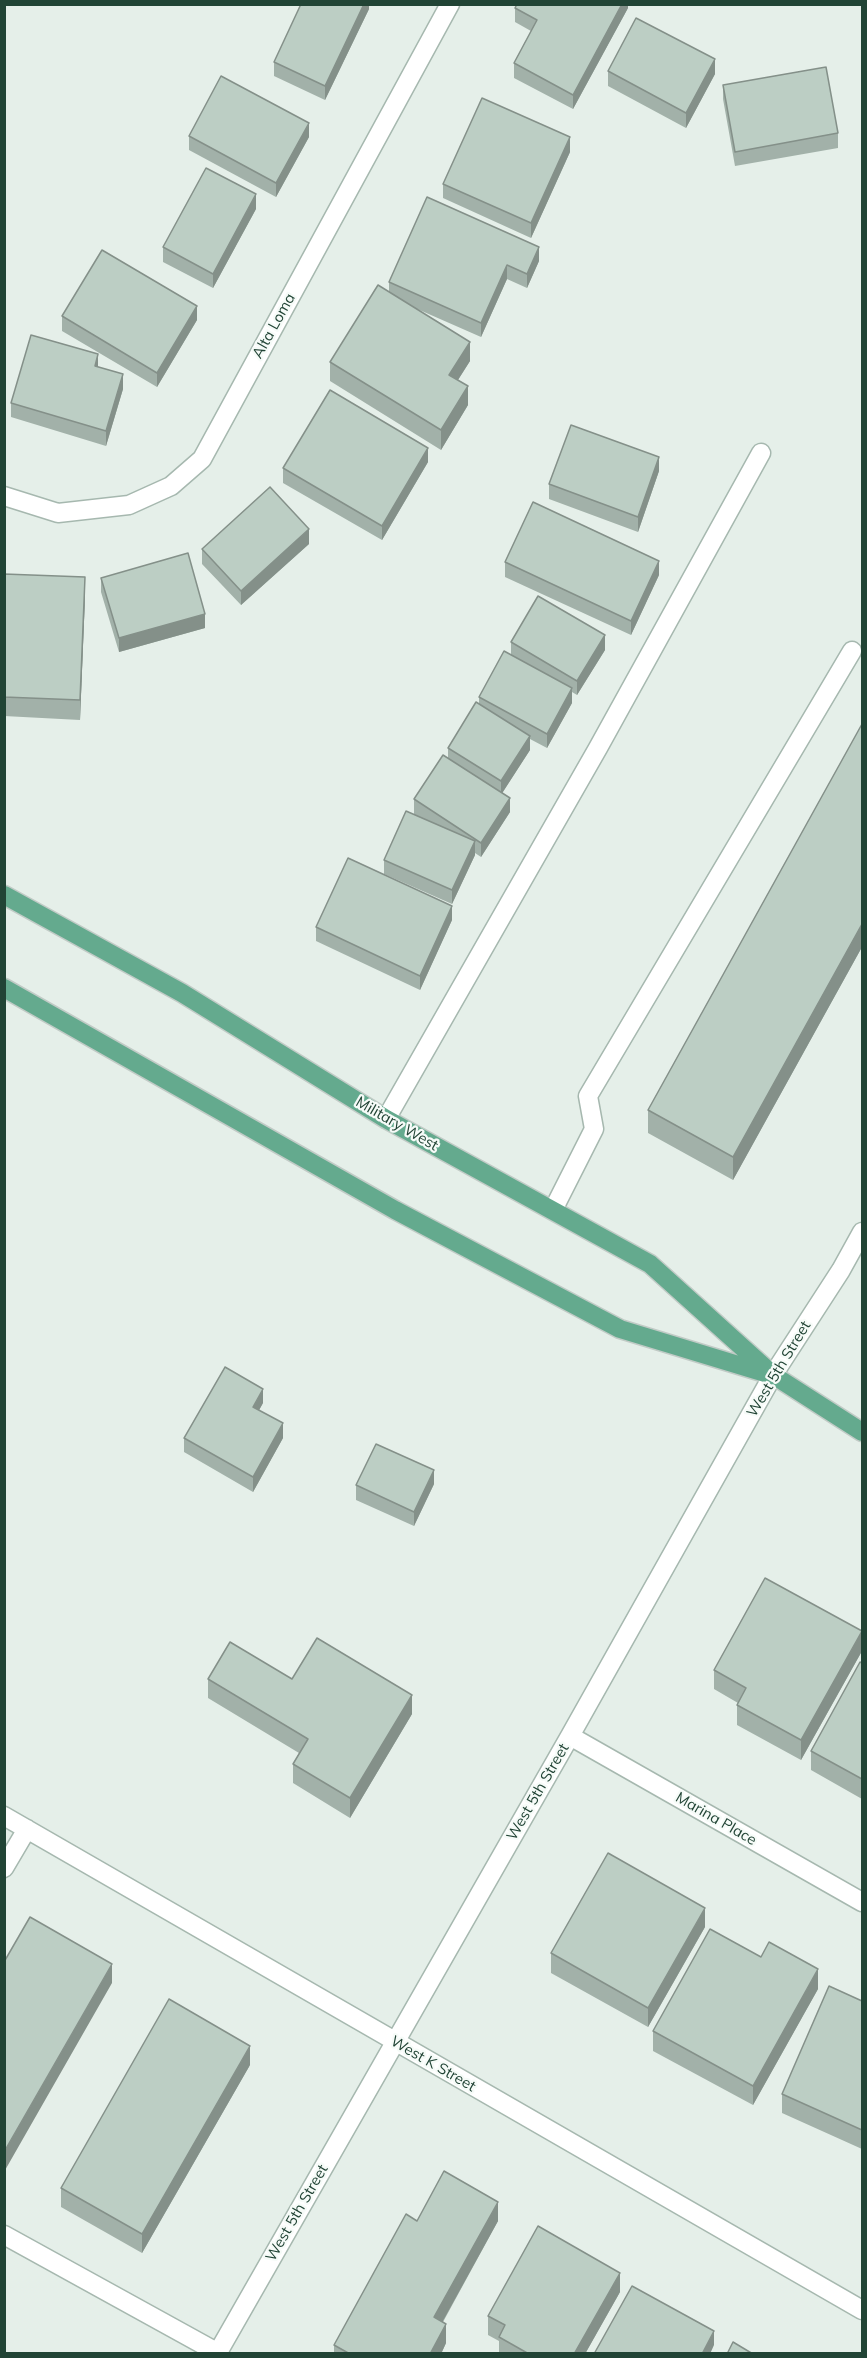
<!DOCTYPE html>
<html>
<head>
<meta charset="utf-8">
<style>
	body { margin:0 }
	#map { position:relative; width:867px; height:2358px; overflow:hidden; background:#e5efe9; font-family:Mulish,sans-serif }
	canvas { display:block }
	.frame { position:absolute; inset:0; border:6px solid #214435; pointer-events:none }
</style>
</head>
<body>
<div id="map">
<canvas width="867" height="2358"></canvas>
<div class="frame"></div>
</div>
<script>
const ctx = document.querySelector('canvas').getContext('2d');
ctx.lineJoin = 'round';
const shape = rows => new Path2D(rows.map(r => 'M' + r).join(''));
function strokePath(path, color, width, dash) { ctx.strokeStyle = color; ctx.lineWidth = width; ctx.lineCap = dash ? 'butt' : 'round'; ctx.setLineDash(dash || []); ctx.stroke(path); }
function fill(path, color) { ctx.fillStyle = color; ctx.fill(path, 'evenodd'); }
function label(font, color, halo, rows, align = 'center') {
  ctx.font = font + ' Mulish,sans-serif'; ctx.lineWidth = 4.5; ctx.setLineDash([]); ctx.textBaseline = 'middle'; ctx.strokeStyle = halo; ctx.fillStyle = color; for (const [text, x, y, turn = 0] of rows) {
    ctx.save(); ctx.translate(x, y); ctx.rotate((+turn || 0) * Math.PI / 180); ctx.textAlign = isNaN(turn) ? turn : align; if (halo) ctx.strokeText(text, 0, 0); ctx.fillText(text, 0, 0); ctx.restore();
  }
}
const minor = shape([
	[4,496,58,513,129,505,171,486,202,459,450,4],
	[386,1119,598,748,761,453],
	[553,1210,594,1129,588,1096,852,651],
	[570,1736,862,1902],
	[4,1816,862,2310],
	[4,1868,27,1829],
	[4,2235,220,2354],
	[217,2354,570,1736,773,1375,841,1270,862,1232]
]);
const major = shape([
	[4,895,182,993,386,1119,650,1264,773,1375,862,1432],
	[4,988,395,1210,620,1329,768,1374]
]);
strokePath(minor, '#a6b8af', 21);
strokePath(major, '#c1cbc6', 21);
strokePath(minor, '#fff', 18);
strokePath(major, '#64aa8e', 18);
fill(shape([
	[364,4,369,4,369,9,325,100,274,76,274,62],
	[628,4,628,8,573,109,514,78,514,63,531,31,515,22,515,8],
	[608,71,715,74,686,128,608,86],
	[723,85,838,133,838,148,735,166,723,99],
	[189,136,309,137,276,197,189,150],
	[570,152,531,238,443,198,443,184],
	[256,209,213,288,163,262,163,247],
	[539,261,527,288,507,279,481,337,415,308,470,361,458,380,468,405,441,450,330,381,330,362,389,292,389,282],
	[62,316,197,320,157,387,62,331],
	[98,367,123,389,106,446,11,417,11,403],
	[428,462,382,540,283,483,283,468],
	[659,471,638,532,549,499,549,484],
	[309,544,241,605,202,564,202,549],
	[505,562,659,575,631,635,505,577],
	[4,574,85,597,80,720,4,716],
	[101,578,205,628,119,652,101,592],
	[511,642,605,650,577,695,572,692,572,703,547,748,530,739,530,750,502,793,510,812,481,857,475,853,475,855,452,904,384,874,384,860,414,814,414,799,448,758,448,748,479,704,479,697,511,656],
	[862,724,862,947,733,1180,648,1133,648,1110],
	[452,920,420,990,316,941,316,927],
	[263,1403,259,1410,283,1438,253,1492,184,1452,184,1438],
	[434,1484,414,1526,356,1500,356,1485],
	[862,1651,801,1760,737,1725,737,1705,738,1703,714,1689,714,1670],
	[862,1663,862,1799,811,1770,811,1751],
	[208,1679,292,1679,412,1714,350,1818,293,1783,293,1764,299,1753,208,1698],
	[705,1927,648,2027,551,1973,551,1953],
	[818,1989,753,2105,653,2051,653,2031],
	[862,2001,862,2149,782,2113,782,2094],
	[250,2065,142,2253,61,2207,61,2188],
	[417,2221,498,2221,443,2322,446,2343,441,2354,334,2354,334,2345],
	[620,2292,585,2354,499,2354,499,2341,488,2335,488,2316]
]), '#a2b1a9');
fill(shape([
	[364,4,369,4,369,9,325,100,325,86],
	[622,4,628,4,628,8,573,109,573,95],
	[715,59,715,74,686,128,686,113],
	[309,123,309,137,276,197,276,183],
	[570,137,570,152,531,238,531,223],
	[256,194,256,209,213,288,213,274],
	[539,247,539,261,527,288,527,274],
	[507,265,507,279,481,337,481,323],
	[197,306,197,320,157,387,157,373],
	[470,342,470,361,449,394,449,375],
	[98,354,98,369,95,366],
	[123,374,123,389,106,446,106,431],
	[468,386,468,405,441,450,441,430],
	[428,448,428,462,382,540,382,526],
	[659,457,659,471,638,532,638,517],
	[309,529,309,544,241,605,241,591],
	[659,561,659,575,631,635,631,621],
	[85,577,85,597,80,720,80,700],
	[205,614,205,628,119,652,119,638],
	[605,635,605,650,577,695,577,681],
	[572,688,572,703,547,748,547,734],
	[530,736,530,750,501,795,501,781],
	[510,798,510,812,481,857,481,843],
	[475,841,475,855,452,904,452,890],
	[452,906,452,920,420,990,420,976],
	[862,924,862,947,733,1180,733,1157],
	[263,1389,263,1403,253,1421,253,1407],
	[283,1423,283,1438,253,1492,253,1477],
	[434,1470,434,1484,414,1526,414,1512],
	[862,1631,862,1651,801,1760,801,1740],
	[412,1695,412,1714,350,1818,350,1798],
	[705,1908,705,1927,648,2027,648,2008],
	[112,1964,112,1983,4,2172,4,2152],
	[818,1969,818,1989,753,2105,753,2086],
	[250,2046,250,2065,142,2253,142,2234],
	[498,2202,498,2221,434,2337,434,2317],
	[620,2273,620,2292,585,2354,574,2354],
	[446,2324,446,2343,441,2354,430,2354],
	[714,2331,714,2345,710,2354,702,2354]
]), '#849089');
const building = shape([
	[301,4,364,4,325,86,274,62,301,4],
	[517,4,622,4,573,95,514,63,537,20,515,8,517,4],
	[636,18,715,59,686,113,608,71,636,18],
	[826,67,838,133,735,152,723,85,826,67],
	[221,76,309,123,276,183,189,136,221,76],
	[482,98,570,137,531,223,443,184,482,98],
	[206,168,256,194,213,274,163,247,206,168],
	[427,197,539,247,527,274,507,265,481,323,389,282,427,197],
	[102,250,197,306,157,373,62,316,102,250],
	[378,285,470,342,449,375,468,386,441,430,330,362,378,285],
	[31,335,98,354,95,366,123,374,106,431,11,403,31,335],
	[330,390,428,448,382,526,283,468,330,390],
	[571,425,659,457,638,517,549,484,571,425],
	[270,487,309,529,241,591,202,549,270,487],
	[533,502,659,561,631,621,505,562,533,502],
	[188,553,205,614,119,638,101,578,188,553],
	[4,574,85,577,80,700,4,697,4,574],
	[538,596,605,635,577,681,511,642,538,596],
	[504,651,572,688,547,734,479,697,504,651],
	[476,702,530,736,501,781,448,748,476,702],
	[862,724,862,924,733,1157,648,1110,862,724],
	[443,755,510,798,481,843,414,799,443,755],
	[406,811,475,841,452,890,384,860,406,811],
	[348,858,452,906,420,976,316,927,348,858],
	[225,1367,263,1389,253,1407,283,1423,253,1477,184,1438,225,1367],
	[376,1444,434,1470,414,1512,356,1485,376,1444],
	[765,1578,862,1631,801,1740,737,1705,746,1688,714,1670,765,1578],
	[317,1638,412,1695,350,1798,293,1764,308,1739,208,1679,230,1642,292,1679,317,1638],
	[860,1662,862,1663,862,1779,811,1751,860,1662],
	[608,1853,705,1908,648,2008,551,1953,608,1853],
	[30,1917,112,1964,4,2152,4,1962,30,1917],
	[710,1929,761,1957,769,1942,818,1969,753,2086,653,2031,710,1929],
	[829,1986,862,2001,862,2130,782,2094,829,1986],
	[169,1999,250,2046,142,2234,61,2188,169,1999],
	[444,2171,498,2202,434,2317,446,2324,430,2354,350,2354,334,2345,406,2214,417,2221,444,2171],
	[538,2226,620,2273,574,2354,529,2354,499,2337,505,2325,488,2316,538,2226],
	[632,2286,714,2331,702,2354,594,2354,632,2286],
	[733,2342,753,2354,727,2354,733,2342]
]);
fill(building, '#bccec4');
strokePath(building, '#849089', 1.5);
label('15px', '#214435', '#f6fbf8', [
	["Alta Loma",274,326,-61],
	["Military West",397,1124,30],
	["West 5th Street",779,1369,-59],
	["West 5th Street",538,1792,-60],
	["Marina Place",716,1819,30],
	["West K Street",433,2064,30],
	["West 5th Street",297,2213,-60]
]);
</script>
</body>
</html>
